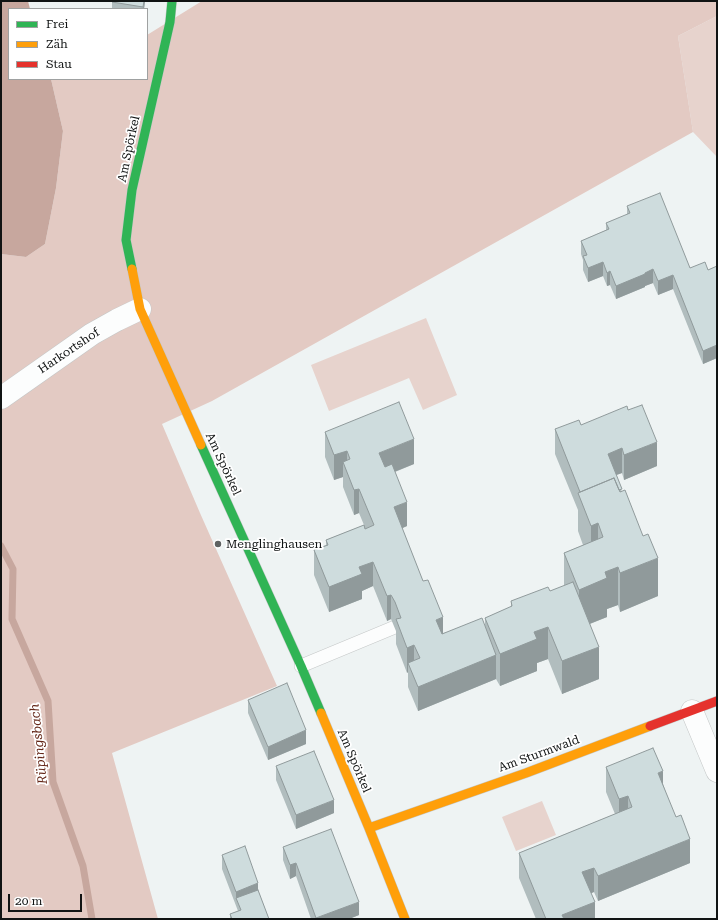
<!DOCTYPE html>
<html>
<head>
<meta charset="utf-8">
<style>
	body { margin:0 }
	#map { position:relative; width:718px; height:920px; overflow:hidden; background:#eef3f3; font-family:"Roboto Serif",serif }
	canvas { display:block }
	.frame { position:absolute; inset:0; border:2px solid #101313; pointer-events:none }
	.legend { position:absolute; left:8px; top:8px; width:140px; height:72px; box-sizing:border-box; background:#fff; border:1px solid #9fa1a1; margin:0; padding:5px 7px; list-style:none; font-size:12px; color:#101313 }
	.legend li { display:flex; align-items:center; gap:8px; height:20px }
	.legend b { width:20px; border:1px solid #9fa1a1 }
	.scale { position:absolute; left:8px; top:894px; width:74px; height:18px; box-sizing:border-box; border:2px solid #101313; border-top:0; padding-left:5px; font-size:12px; line-height:14px; white-space:nowrap; color:#101313; -webkit-text-stroke:3px #fff; paint-order:stroke }
</style>
</head>
<body>
<div id="map">
<canvas width="718" height="920"></canvas>
<div class="frame"></div>
<ul class="legend">
<li><b style="height:5px;background:#30b455"></b>Frei</li>
<li><b style="height:5px;background:#ff9f0a"></b>Zäh</li>
<li><b style="height:5px;background:#e5322d"></b>Stau</li>
</ul>
<div class="scale">20 m</div>
</div>
<script>
const ctx = document.querySelector('canvas').getContext('2d');
ctx.lineJoin = 'round';
function fill(path, color) { ctx.fillStyle = color; ctx.fill(path, 'evenodd'); }
const shape = rows => new Path2D(rows.map(r => 'M' + r).join(''));
function strokePath(path, color, width, dash) { ctx.strokeStyle = color; ctx.lineWidth = width; ctx.lineCap = dash ? 'butt' : 'round'; ctx.setLineDash(dash || []); ctx.stroke(path); }
function label(font, color, halo, rows, align = 'center') {
  ctx.font = font + ' "Roboto Serif",serif'; ctx.lineWidth = 3.5; ctx.setLineDash([]); ctx.textBaseline = 'middle'; ctx.strokeStyle = halo; ctx.fillStyle = color; for (const [text, x, y, turn = 0] of rows) {
    ctx.save(); ctx.translate(x, y); ctx.rotate((+turn || 0) * Math.PI / 180); ctx.textAlign = isNaN(turn) ? turn : align; if (halo) ctx.strokeText(text, 0, 0); ctx.fillText(text, 0, 0); ctx.restore();
  }
}
fill(shape([
	[717,16,717,157,693,132,678,36],
	[426,318,457,395,423,410,409,378,329,411,311,365],
	[542,801,556,835,516,851,502,817]
]), '#e7d3cd');
fill(shape([
	[202,1,717,1,717,16,678,36,693,132,212,401,162,424,200,513,277,686,112,753,158,919,1,919,1,254,26,257,45,244,56,188,63,131,51,79,147,79,147,35]
]), '#e3cac3');
fill(shape([
	[1,1,28,1,30,9,9,9,9,79,51,79,63,131,56,188,45,244,26,257,1,254]
]), '#c7a79e');
strokePath(shape([
	[1,546,13,569,12,619,48,701,53,782,83,866,92,919]
]), '#c7a79e', 7);
const lane = shape([
	[301,666,395,627]
]);
const street = shape([
	[1,398,92,334,117,320,140,309],
	[692,711,717,771]
]);
const fast = shape([
	[132,269,126,240,132,190,170,22,172,1],
	[201,445,301,666,321,713]
]);
const slow = shape([
	[132,269,140,309,201,445],
	[321,713,369,828,405,919],
	[369,828,526,773,650,726]
]);
const jam = shape([
	[650,726,717,701]
]);
strokePath(lane, '#c4c7c7', 14);
strokePath(street, '#c4c7c7', 23);
strokePath(fast, '#c4c7c7', 10);
strokePath(slow, '#c4c7c7', 10);
strokePath(jam, '#c4c7c7', 10);
strokePath(lane, '#fcfdfd', 13);
strokePath(street, '#fcfdfd', 22);
strokePath(fast, '#30b455', 9);
strokePath(slow, '#ff9f0a', 9);
strokePath(jam, '#e5322d', 9);
fill(shape([
	[112,1,145,1,144,9,112,9],
	[627,206,690,268,708,270,717,266,717,358,703,364,673,289,658,295,653,283,645,286,645,287,616,299,610,285,607,286,603,276,588,282,583,270,583,260,581,254,581,241,606,230,606,223,627,215],
	[628,410,657,466,624,480,622,473,616,475,658,596,620,612,618,605,607,609,607,617,590,624,599,679,562,694,548,659,537,663,537,671,500,686,496,679,418,711,408,687,408,672,407,673,396,644,396,631,391,619,387,621,373,586,362,591,362,599,329,612,314,575,314,550,326,545,326,540,364,525,359,513,354,515,343,487,343,477,334,480,325,457,325,432,414,464,395,472,407,526,402,528,443,633,485,626,485,618,511,607,511,601,550,591,564,586,564,553,583,545,578,531,578,510,555,454,555,429,581,425],
	[248,700,306,744,268,760,248,713],
	[276,766,334,813,296,829,276,780],
	[606,767,663,784,690,863,598,901,594,892,591,893,595,919,536,919,519,878,519,853,615,814,606,792],
	[283,847,359,915,349,919,311,919,296,876,290,879,283,860],
	[222,855,258,890,269,919,230,919,230,914,238,911,222,869]
]), '#b1bdbe');
fill(shape([
	[144,1,145,1,144,9,143,9],
	[603,262,603,276,588,282,588,268],
	[653,269,653,283,645,286,645,287,616,299,616,286],
	[610,271,610,285,607,286,607,273],
	[673,275,673,289,658,295,658,281],
	[717,345,717,358,703,364,703,351],
	[414,439,414,464,379,478,379,453],
	[657,442,657,466,624,480,624,455],
	[622,448,622,473,608,478,608,454],
	[347,451,347,472,343,462,343,477,334,480,334,455],
	[359,489,359,513,354,515,354,490],
	[407,502,407,526,394,532,394,507],
	[598,523,598,562,591,564,591,526],
	[658,558,658,596,620,612,620,573],
	[373,562,373,586,362,591,362,599,329,612,329,587,359,567],
	[618,567,618,605,607,609,607,617,579,628,579,590,605,572],
	[391,595,391,619,387,621,387,596],
	[443,617,443,642,436,620],
	[548,627,548,659,537,663,537,671,500,686,500,654,534,632],
	[414,645,414,670,408,663,408,672,407,673,407,648],
	[599,647,599,679,562,694,562,661],
	[496,655,496,679,418,711,418,687],
	[306,730,306,744,268,760,268,747],
	[663,771,663,796,658,773],
	[628,796,628,821,619,824,619,799],
	[334,800,334,813,296,829,296,815],
	[690,839,690,863,598,901,598,876],
	[296,863,296,876,290,879,290,865],
	[594,868,594,892,582,897,582,872],
	[258,883,258,897,236,898,236,892],
	[359,902,359,915,349,919,316,919,316,918],
	[595,902,595,919,562,919,562,915]
]), '#909a9b');
const building = shape([
	[112,1,144,1,143,7,112,2,112,1],
	[660,193,690,268,705,262,708,270,717,266,717,345,703,351,673,275,658,281,653,269,645,273,645,274,616,286,610,271,607,273,603,262,588,268,583,256,587,255,581,241,609,229,606,223,630,213,627,206,660,193],
	[399,402,414,439,379,453,385,467,392,464,407,502,394,507,423,581,428,580,443,617,436,620,442,634,482,618,496,655,418,687,408,663,420,658,414,645,407,648,396,619,401,618,395,602,391,595,387,596,373,562,359,567,362,574,329,587,314,550,328,545,326,540,364,525,365,529,374,525,359,489,354,490,343,462,350,459,347,451,334,455,325,432,399,402],
	[642,405,657,442,624,455,622,448,608,454,622,489,619,490,614,478,580,492,555,429,579,420,581,425,627,406,628,410,642,405],
	[614,478,620,492,625,490,643,536,648,534,658,558,620,573,618,567,605,572,607,578,579,590,564,553,603,537,598,523,591,526,578,493,614,478],
	[573,582,599,647,562,661,548,627,534,632,537,639,500,654,485,618,512,606,511,601,548,587,550,591,573,582],
	[287,683,306,730,268,747,248,700,287,683],
	[653,748,663,771,658,773,676,817,681,815,690,839,598,876,594,868,582,872,595,902,562,915,564,919,546,919,519,853,632,807,628,796,619,799,606,767,653,748],
	[314,751,334,800,296,815,276,766,314,751],
	[331,829,359,902,316,918,296,863,290,865,283,847,331,829],
	[245,846,258,883,236,892,222,855,245,846],
	[258,890,269,919,232,919,230,914,241,910,236,898,258,890]
]);
fill(building, '#cedcdd');
strokePath(building, '#909a9b', 1);
for (const [x, y, r, color] of [
	[218,544,4,"#5e6161"]
]) { const dot = new Path2D(); dot.arc(x, y, r, 0, 2 * Math.PI); ctx.fillStyle = color; ctx.fill(dot); strokePath(dot, '#fff', 1.5); }
label('12px', '#101313', '#fff', [
	["Am Spörkel",129,149,-78],
	["Harkortshof",69,351,-34],
	["Am Spörkel",223,464,65],
	["Am Sturmwald",539,754,-20],
	["Am Spörkel",354,761,67]
]);
label('12px', '#101313', '#fff', [
	["Menglinghausen",226,544]
], 'left');
label('italic 13px', '#652819', '#fff', [
	["Rüpingsbach",39,744,-96]
]);
</script>
</body>
</html>
